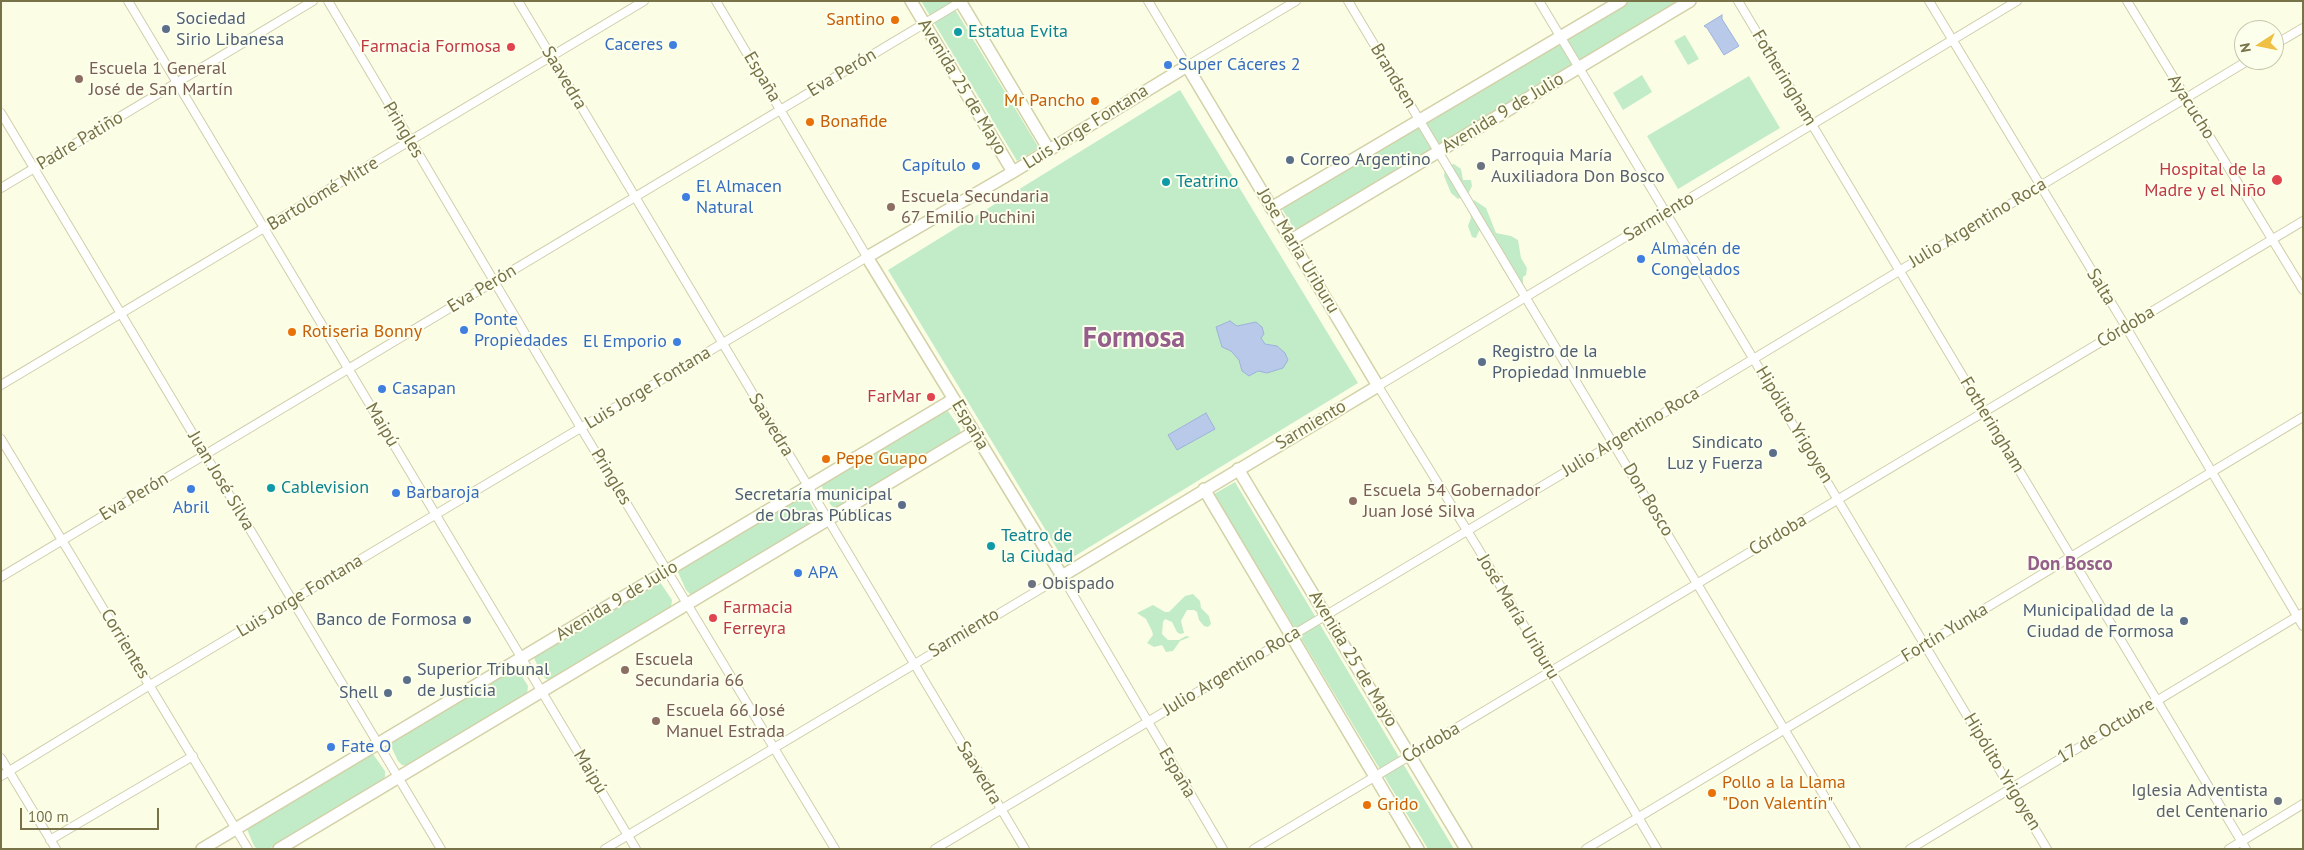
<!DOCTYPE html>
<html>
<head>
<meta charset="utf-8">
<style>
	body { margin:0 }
	#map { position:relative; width:2304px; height:850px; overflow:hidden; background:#fbfee5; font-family:"PT Sans",sans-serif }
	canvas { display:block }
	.frame { position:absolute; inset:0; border:2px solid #787248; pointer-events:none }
	.north { position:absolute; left:2234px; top:20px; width:50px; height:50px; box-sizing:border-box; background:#fdffed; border:1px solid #c8c7ab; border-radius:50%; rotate:259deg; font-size:14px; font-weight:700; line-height:20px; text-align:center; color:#787248 }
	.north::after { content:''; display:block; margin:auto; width:18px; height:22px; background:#efc043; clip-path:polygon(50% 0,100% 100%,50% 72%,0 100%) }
	.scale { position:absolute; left:20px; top:808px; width:139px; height:22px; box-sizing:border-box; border:2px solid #787248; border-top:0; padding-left:6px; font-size:15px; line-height:18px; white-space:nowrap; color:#787248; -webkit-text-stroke:4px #fdffed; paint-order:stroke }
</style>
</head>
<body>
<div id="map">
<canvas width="2304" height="850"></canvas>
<div class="frame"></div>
<div class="north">N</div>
<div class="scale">100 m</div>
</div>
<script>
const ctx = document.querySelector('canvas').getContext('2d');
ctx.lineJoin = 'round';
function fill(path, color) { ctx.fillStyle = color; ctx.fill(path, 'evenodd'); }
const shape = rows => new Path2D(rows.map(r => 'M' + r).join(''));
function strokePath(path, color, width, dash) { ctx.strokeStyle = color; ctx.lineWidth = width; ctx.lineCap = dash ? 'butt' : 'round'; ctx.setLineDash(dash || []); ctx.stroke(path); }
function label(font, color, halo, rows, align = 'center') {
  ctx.font = font + ' "PT Sans",sans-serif'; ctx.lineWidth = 4; ctx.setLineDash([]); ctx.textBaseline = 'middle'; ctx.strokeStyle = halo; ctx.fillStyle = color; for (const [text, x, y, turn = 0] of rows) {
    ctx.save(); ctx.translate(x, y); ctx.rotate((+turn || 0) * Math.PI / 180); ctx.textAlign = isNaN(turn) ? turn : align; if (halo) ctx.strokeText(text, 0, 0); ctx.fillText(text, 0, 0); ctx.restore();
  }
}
fill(shape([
	[921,1,950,1,1039,148,1017,161],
	[1630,1,1679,1,1295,230,1282,209],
	[1685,35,1699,59,1688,65,1674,41],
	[1642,75,1652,92,1623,110,1613,93],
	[1749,76,1780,128,1678,189,1647,136],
	[1180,90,1358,383,1065,562,888,270],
	[1454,164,1461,169,1463,180,1471,180,1472,186,1468,194,1458,199,1451,193,1444,176,1445,167],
	[1474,200,1486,208,1496,233,1511,236,1518,240,1521,258,1527,268,1526,275,1523,277,1523,289,1520,291,1516,290,1512,284,1499,263,1498,255,1482,230,1479,231,1476,238,1472,237,1468,226,1471,218,1469,207],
	[948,411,960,429,961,434,840,509,834,508,830,504,821,485,942,412],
	[1235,482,1454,849,1428,849,1214,494],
	[798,497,805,497,809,501,817,515,817,520,697,595,690,594,686,590,677,570],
	[660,582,672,600,671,608,552,680,546,679,542,675,533,656,654,583],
	[1193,594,1200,601,1201,608,1209,616,1211,624,1208,627,1204,626,1199,620,1197,612,1194,610,1187,610,1181,621,1184,633,1180,634,1177,632,1172,622,1165,619,1163,622,1162,634,1168,640,1179,640,1186,636,1190,637,1180,641,1173,651,1166,652,1162,645,1154,647,1147,643,1153,635,1152,631,1146,619,1137,613,1153,605,1165,612,1169,612,1185,596],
	[510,669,516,669,520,673,528,686,527,695,408,766,402,765,398,761,389,742],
	[366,754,373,754,385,771,385,777,380,783,269,849,257,849,254,846,246,827]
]), '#c2ecc7');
const water = shape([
	[1722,15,1722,19,1739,46,1724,55,1707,28,1704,26,1722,15],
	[1230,321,1237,326,1256,322,1262,327,1264,334,1261,338,1265,344,1277,346,1285,353,1288,360,1283,368,1267,373,1258,371,1249,376,1242,371,1239,360,1231,351,1222,347,1216,327,1230,321],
	[1206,413,1215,429,1177,450,1168,435,1206,413]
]);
fill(water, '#b8c9e9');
strokePath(water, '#9eb2db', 1);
const street = shape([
	[128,1,636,849],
	[328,1,581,428,835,849],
	[518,1,1025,849],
	[1148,1,1187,66,1296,1],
	[1348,1,1856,849],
	[1539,1,2047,849],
	[1738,1,2246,849],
	[1929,1,2126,327,2303,626],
	[2127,1,2303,290],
	[2274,45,2303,28],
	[1,113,441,849],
	[1,188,313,1],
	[1,385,644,1],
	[1,439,248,849],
	[1,577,962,1],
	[1,758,56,849],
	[1,776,150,685,867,257,716,1],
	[50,840,193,756],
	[605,849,1062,576,1223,849],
	[935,849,1614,443,2249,60],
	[1254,849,2303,221],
	[1586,849,2303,417],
	[1657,849,1476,545,1378,386,2017,1],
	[1910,849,2303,613],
	[2229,849,2303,804]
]);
const secondary = shape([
	[911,1,1013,172],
	[960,1,1049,150],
	[1187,66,1378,386,1062,576,867,257,1013,172,1187,66],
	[1271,208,1621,1],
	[1291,240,1690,1],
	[1238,469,1466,849],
	[1204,489,1418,849],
	[202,849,954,399],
	[279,849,974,432]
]);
strokePath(street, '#d0ceaa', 10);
strokePath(secondary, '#d3d1a7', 14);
strokePath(street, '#fff', 8);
strokePath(secondary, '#fff', 11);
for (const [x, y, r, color] of [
	[895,20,5,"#e8710a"],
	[166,29,5,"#5c6f8a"],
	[958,32,5,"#0f9aa8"],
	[673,45,5,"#3f7fe0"],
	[511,47,5,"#e0444e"],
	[1168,65,5,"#3f7fe0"],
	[79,79,5,"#8d6e63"],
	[1095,101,5,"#e8710a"],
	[810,122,5,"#e8710a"],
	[1290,160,5,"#5c6f8a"],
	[976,166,5,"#3f7fe0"],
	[1481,166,5,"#6b7280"],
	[2277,180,6,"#e0444e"],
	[1166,182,5,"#0f9aa8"],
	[686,197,5,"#3f7fe0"],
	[891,207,5,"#8d6e63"],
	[1641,259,5,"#3f7fe0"],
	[464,330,5,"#3f7fe0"],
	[292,332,5,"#e8710a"],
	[677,342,5,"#3f7fe0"],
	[1482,362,5,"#5c6f8a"],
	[382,389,5,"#3f7fe0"],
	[931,397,5,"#e0444e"],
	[1773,453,5,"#5c6f8a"],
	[826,459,5,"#e8710a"],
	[271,488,5,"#0f9aa8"],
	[191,489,5,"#3f7fe0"],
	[396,493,5,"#3f7fe0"],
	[1353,501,5,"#8d6e63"],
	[902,505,5,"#5c6f8a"],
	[991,546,5,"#0f9aa8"],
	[798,573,5,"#3f7fe0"],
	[1032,584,5,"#6b7280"],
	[713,618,5,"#e0444e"],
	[467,620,5,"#5c6f8a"],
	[2184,621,5,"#5c6f8a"],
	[625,670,5,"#8d6e63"],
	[407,680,5,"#5c6f8a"],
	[388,693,5,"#5c6f8a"],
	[656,721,5,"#8d6e63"],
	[331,747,5,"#3f7fe0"],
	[1712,793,5,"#e8710a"],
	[2278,801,5,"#6b7280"],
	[1367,805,5,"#e8710a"]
]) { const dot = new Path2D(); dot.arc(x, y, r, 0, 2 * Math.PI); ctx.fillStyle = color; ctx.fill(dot); strokePath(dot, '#fdffed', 2); }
label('18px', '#4e5e75', '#fdffed', [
	["Sociedad",176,19,"left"],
	["Sirio Libanesa",176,40,"left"],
	["Correo Argentino",1300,160,"left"],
	["Registro de la",1492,352,"left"],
	["Propiedad Inmueble",1492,373,"left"],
	["Sindicato",1763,443],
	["Luz y Fuerza",1763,464],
	["Secretaría municipal",892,495],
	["de Obras Públicas",892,516],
	["Municipalidad de la",2174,611],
	["Ciudad de Formosa",2174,632],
	["Banco de Formosa",457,620],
	["Superior Tribunal",417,670,"left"],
	["de Justicia",417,691,"left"],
	["Shell",378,693]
], 'right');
label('18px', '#c56008', '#fdffed', [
	["Santino",885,20,"right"],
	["Mr Pancho",1085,101,"right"],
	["Bonafide",820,122],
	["Rotiseria Bonny",302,332],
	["Pepe Guapo",836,459],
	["Pollo a la Llama",1722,783],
	["\"Don Valentín\"",1722,804],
	["Grido",1377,805]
], 'left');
label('18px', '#0d838f', '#fdffed', [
	["Estatua Evita",968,32],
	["Teatrino",1176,182],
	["Cablevision",281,488],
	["Teatro de",1001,536],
	["la Ciudad",1001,557]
], 'left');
label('18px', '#366cbe', '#fdffed', [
	["Caceres",663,45,"right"],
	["Super Cáceres 2",1178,65],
	["Capítulo",966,166,"right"],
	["El Almacen",696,187],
	["Natural",696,208],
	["Almacén de",1651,249],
	["Congelados",1651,270],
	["Ponte",474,320],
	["Propiedades",474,341],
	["El Emporio",667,342,"right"],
	["Casapan",392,389],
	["Barbaroja",406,493],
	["Abril",191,508,"center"],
	["APA",808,573],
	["Fate O",341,747]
], 'left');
label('18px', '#be3a42', '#fdffed', [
	["Farmacia Formosa",501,47],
	["Hospital de la",2266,170],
	["Madre y el Niño",2266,191],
	["FarMar",921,397],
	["Farmacia",723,608,"left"],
	["Ferreyra",723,629,"left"]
], 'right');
label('18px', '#785e54', '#fdffed', [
	["Escuela 1 General",89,69],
	["José de San Martín",89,90],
	["Escuela Secundaria",901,197],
	["67 Emilio Puchini",901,218],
	["Escuela 54 Gobernador",1363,491],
	["Juan José Silva",1363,512],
	["Escuela",635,660],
	["Secundaria 66",635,681],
	["Escuela 66 José",666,711],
	["Manuel Estrada",666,732]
], 'left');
label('18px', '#787248', '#fdffed', [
	["Eva Perón",842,73,-31],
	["Brandsen",1393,76,59],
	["España",762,77,59],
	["Saavedra",564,78,59],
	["Fotheringham",1784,78,59],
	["Avenida 25 de Mayo",962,87,59],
	["Ayacucho",2191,107,58],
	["Avenida 9 de Julio",1503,113,-31],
	["Luis Jorge Fontana",1086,127,-32],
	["Pringles",403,130,59],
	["Padre Patiño",80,141,-31],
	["Bartolomé Mitre",323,194,-31],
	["Sarmiento",1659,217,-31],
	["Julio Argentino Roca",1978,223,-31],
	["Jose Maria Uriburu",1298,251,59],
	["Salta",2101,287,59],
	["Eva Perón",482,289,-31],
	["Córdoba",2126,327,-31],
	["Luis Jorge Fontana",648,388,-31],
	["Maipú",382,425,59],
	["Saavedra",771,425,59],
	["España",970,425,59],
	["Sarmiento",1311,425,-31],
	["Hipólito Yrigoyen",1794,425,59],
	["Fotheringham",1992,425,59],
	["Julio Argentino Roca",1631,432,-31],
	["Pringles",611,477,59],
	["Juan José Silva",221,481,59],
	["Eva Perón",134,497,-31],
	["Don Bosco",1648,500,59],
	["Córdoba",1778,535,-31],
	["Luis Jorge Fontana",300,596,-31],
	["Avenida 9 de Julio",617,601,-31],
	["José María Uriburu",1518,617,59],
	["Sarmiento",964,633,-31],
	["Fortín Yunka",1945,633,-31],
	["Corrientes",125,644,59],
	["Avenida 25 de Mayo",1353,659,59],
	["Julio Argentino Roca",1232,671,-31],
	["17 de Octubre",2106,731,-31],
	["Córdoba",1431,743,-30],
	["Maipú",590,772,59],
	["Hipólito Yrigoyen",2002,772,59],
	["Saavedra",979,773,59],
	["España",1177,773,59]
]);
label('18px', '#5b616d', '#fdffed', [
	["Parroquia María",1491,156],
	["Auxiliadora Don Bosco",1491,177],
	["Obispado",1042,584],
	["Iglesia Adventista",2268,791,"right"],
	["del Centenario",2268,812,"right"]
], 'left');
label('bold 19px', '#955f8c', '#fdffed', [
	["Don Bosco",2070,565]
]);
label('bold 28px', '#955f8c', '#fdffed', [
	["Formosa",1134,339]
]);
</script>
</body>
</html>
